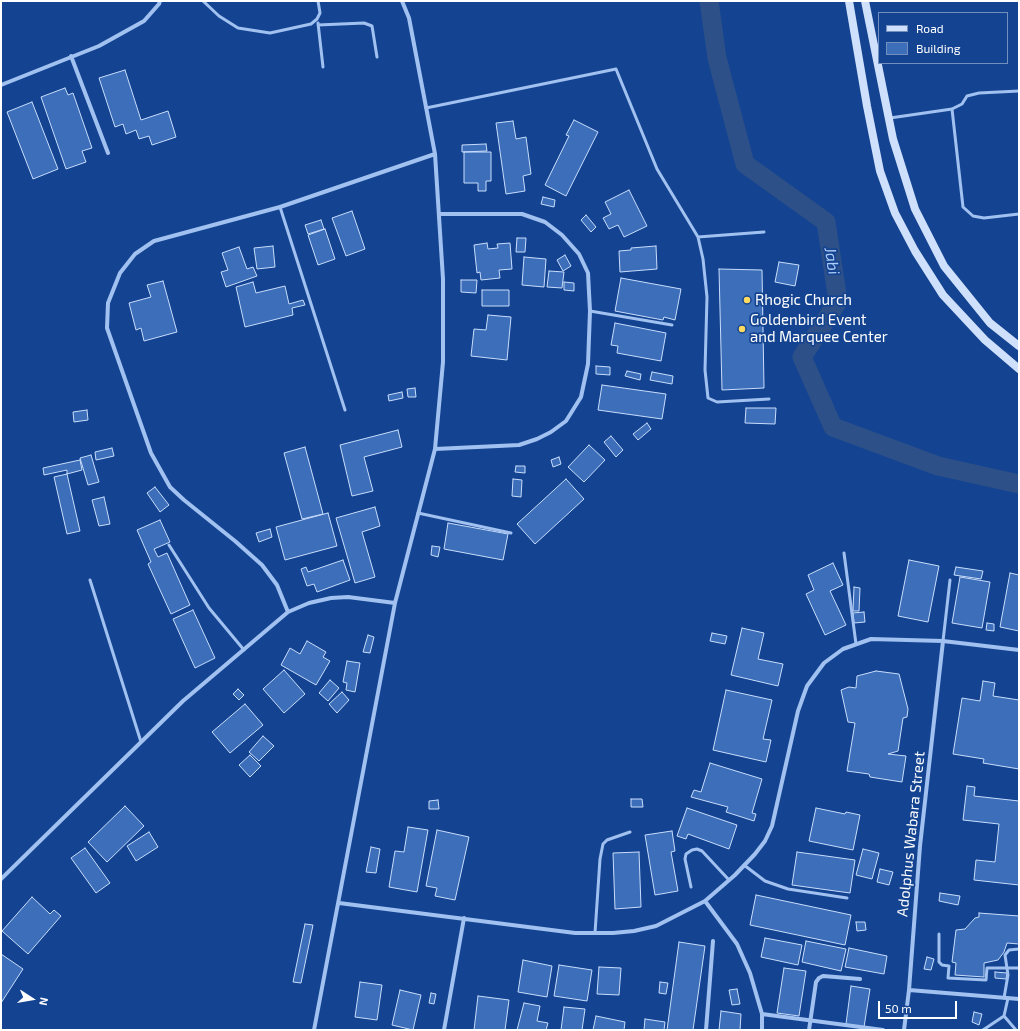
<!DOCTYPE html>
<html>
<head>
<meta charset="utf-8">
<style>
	body { margin:0 }
	#map { position:relative; width:1020px; height:1031px; overflow:hidden; background:#144491; font-family:"Exo 2",sans-serif }
	canvas { display:block }
	.frame { position:absolute; inset:0; border:2px solid #fff; pointer-events:none }
	.legend { position:absolute; left:878px; top:12px; width:130px; height:52px; box-sizing:border-box; background:#144491; border:1px solid #728fbd; margin:0; padding:5px 7px; list-style:none; font-size:12px; color:#fff }
	.legend li { display:flex; align-items:center; gap:8px; height:20px }
	.legend b { width:20px; border:1px solid #728fbd }
	.north { position:absolute; left:12px; top:979px; width:40px; height:40px; -webkit-text-stroke:3px #144491; paint-order:stroke; rotate:102deg; font-size:11px; font-weight:700; line-height:16px; text-align:center; color:#fff }
	.north::after { content:''; display:block; margin:auto; width:14px; height:18px; background:#fff; clip-path:polygon(50% 0,100% 100%,50% 72%,0 100%) }
	.scale { position:absolute; left:878px; top:1001px; width:79px; height:18px; box-sizing:border-box; border:2px solid #fff; border-top:0; padding-left:5px; font-size:12px; line-height:14px; white-space:nowrap; color:#fff; -webkit-text-stroke:3px #144491; paint-order:stroke }
</style>
</head>
<body>
<div id="map">
<canvas width="1020" height="1031"></canvas>
<div class="frame"></div>
<ul class="legend">
<li><b style="height:5px;background:#cfe0fc"></b>Road</li>
<li><b style="height:11px;background:#3d6eb9"></b>Building</li>
</ul>
<div class="north">N</div>
<div class="scale">50 m</div>
</div>
<script>
const ctx = document.querySelector('canvas').getContext('2d');
ctx.lineJoin = 'round';
const shape = rows => new Path2D(rows.map(r => 'M' + r).join(''));
function strokePath(path, color, width, dash) { ctx.strokeStyle = color; ctx.lineWidth = width; ctx.lineCap = dash ? 'butt' : 'round'; ctx.setLineDash(dash || []); ctx.stroke(path); }
function fill(path, color) { ctx.fillStyle = color; ctx.fill(path, 'evenodd'); }
function label(font, color, halo, rows, align = 'center') {
  ctx.font = font + ' "Exo 2",sans-serif'; ctx.lineWidth = 3.5; ctx.setLineDash([]); ctx.textBaseline = 'middle'; ctx.strokeStyle = halo; ctx.fillStyle = color; for (const [text, x, y, turn = 0] of rows) {
    ctx.save(); ctx.translate(x, y); ctx.rotate((+turn || 0) * Math.PI / 180); ctx.textAlign = isNaN(turn) ? turn : align; if (halo) ctx.strokeText(text, 0, 0); ctx.fillText(text, 0, 0); ctx.restore();
  }
}
strokePath(shape([
	[709,1,717,58,745,164,826,222,838,301,802,357,833,427,938,466,1019,484]
]), '#2d5089', 19);
const building = shape([
	[125,70,141,120,168,111,176,137,152,145,149,136,139,139,136,130,126,134,123,124,115,127,99,78,125,70],
	[65,88,68,95,73,93,92,148,82,151,86,162,66,169,41,97,65,88],
	[32,102,58,169,33,179,7,112,32,102],
	[574,120,598,132,566,196,545,185,569,136,566,135,574,120],
	[513,121,516,139,526,137,531,174,523,176,525,191,506,194,496,123,513,121],
	[486,144,487,151,462,152,462,145,486,144],
	[464,152,491,152,491,181,486,181,486,191,478,191,478,183,464,183,464,152],
	[629,190,647,226,624,237,618,225,609,229,603,218,611,214,605,202,629,190],
	[543,197,555,200,554,207,541,204,543,197],
	[352,211,365,249,346,256,332,218,352,211],
	[586,215,596,227,591,232,581,220,586,215],
	[321,220,324,229,308,234,305,225,321,220],
	[325,229,335,259,318,265,308,235,325,229],
	[517,238,526,238,525,252,516,252,517,238],
	[487,243,488,249,498,248,497,244,510,243,512,269,499,270,500,278,481,280,480,272,477,273,474,245,487,243],
	[273,246,275,267,257,269,254,248,273,246],
	[656,246,657,269,620,272,619,251,631,250,631,248,656,246],
	[239,247,247,269,253,267,257,276,226,287,221,272,228,270,222,253,239,247],
	[565,255,571,266,563,271,557,260,565,255],
	[524,257,546,259,544,287,522,285,524,257],
	[779,262,799,265,795,286,775,282,779,262],
	[719,269,762,270,764,388,722,390,719,269],
	[549,271,564,272,562,288,547,287,549,271],
	[621,278,681,289,675,320,664,317,663,320,615,311,621,278],
	[461,280,477,280,476,293,461,292,461,280],
	[163,281,177,332,144,341,141,328,136,330,129,303,151,297,147,285,163,281],
	[253,282,256,293,285,286,289,304,303,300,305,305,292,308,293,315,245,327,236,287,253,282],
	[564,282,574,283,574,291,564,290,564,282],
	[482,290,509,290,509,306,482,306,482,290],
	[488,315,511,317,507,360,471,356,474,329,486,330,488,315],
	[615,323,666,333,661,361,617,353,618,346,611,345,615,323],
	[596,366,610,367,610,375,596,374,596,366],
	[627,371,641,374,640,380,625,376,627,371],
	[652,372,673,376,672,384,650,380,652,372],
	[602,385,666,394,662,419,598,410,602,385],
	[415,388,416,397,408,397,407,389,415,388],
	[402,392,403,398,389,401,388,395,402,392],
	[746,408,776,408,775,424,745,423,746,408],
	[87,410,88,420,74,422,73,412,87,410],
	[647,423,651,429,638,440,633,434,647,423],
	[398,430,402,447,364,457,373,491,352,496,340,445,398,430],
	[611,436,623,450,616,457,604,442,611,436],
	[589,445,605,460,584,482,568,467,589,445],
	[305,447,323,514,302,519,284,453,305,447],
	[112,448,114,456,96,460,95,452,112,448],
	[91,455,99,482,88,485,80,458,91,455],
	[559,457,561,464,553,467,551,460,559,457],
	[80,460,82,470,67,474,67,470,44,475,43,468,80,460],
	[516,466,525,466,525,473,515,472,516,466],
	[67,474,80,531,67,534,54,477,67,474],
	[513,479,522,480,521,497,512,496,513,479],
	[566,479,584,499,535,544,517,524,566,479],
	[155,487,169,505,160,512,147,493,155,487],
	[104,497,110,524,99,526,92,500,104,497],
	[375,507,380,526,362,532,375,577,355,583,336,518,375,507],
	[328,513,337,546,285,560,276,527,328,513],
	[160,520,170,542,154,549,158,557,167,553,190,605,171,614,148,564,151,562,137,530,160,520],
	[448,523,508,534,503,560,444,549,448,523],
	[270,529,272,537,259,542,256,533,270,529],
	[432,546,440,547,438,557,431,555,432,546],
	[343,560,350,580,317,592,314,584,307,586,301,569,306,567,308,572,343,560],
	[909,560,939,566,928,622,898,616,909,560],
	[833,563,843,585,830,591,846,625,825,635,806,594,814,590,808,575,833,563],
	[956,567,983,571,981,579,954,575,956,567],
	[1010,573,1019,575,1019,631,1000,627,1010,573],
	[960,577,990,582,982,628,952,623,960,577],
	[854,587,860,588,859,611,853,611,854,587],
	[193,610,215,658,195,668,173,619,193,610],
	[864,612,865,622,854,623,853,613,864,612],
	[987,623,994,624,994,631,986,630,987,623],
	[742,628,764,633,758,659,783,664,778,686,731,675,742,628],
	[712,633,727,636,725,644,710,641,712,633],
	[368,635,374,637,370,653,363,652,368,635],
	[307,641,326,652,323,657,330,661,316,685,281,665,290,648,300,654,307,641],
	[347,661,360,663,355,692,346,690,347,683,343,682,347,661],
	[284,670,305,694,284,713,263,689,284,670],
	[876,671,899,674,908,709,907,717,903,718,898,751,888,754,906,756,902,782,870,777,869,774,847,771,855,723,848,722,841,690,849,687,856,688,857,676,876,671],
	[330,680,339,688,328,701,319,693,330,680],
	[983,681,995,683,993,696,1019,700,1019,769,983,763,984,759,953,754,962,698,980,701,983,681],
	[238,689,244,695,239,700,233,694,238,689],
	[726,690,772,700,763,739,771,740,766,762,713,750,726,690],
	[342,692,349,700,337,713,329,704,342,692],
	[245,704,263,725,230,753,212,732,245,704],
	[263,736,274,746,259,761,249,752,263,736],
	[250,755,261,766,250,777,239,765,250,755],
	[710,763,762,779,752,813,756,814,754,821,726,812,728,807,691,797,694,790,701,792,710,763],
	[967,786,975,787,974,796,1019,801,1019,885,974,880,976,860,995,862,999,824,963,820,967,786],
	[631,799,642,799,643,807,631,807,631,799],
	[438,800,439,809,429,809,429,801,438,800],
	[125,806,144,826,107,862,88,842,125,806],
	[687,808,737,825,729,849,688,834,686,839,677,836,687,808],
	[816,808,845,814,846,812,860,815,853,850,809,841,816,808],
	[408,827,428,830,417,892,389,887,395,851,404,852,408,827],
	[437,830,469,837,455,900,435,896,437,888,426,886,437,830],
	[672,831,675,851,671,852,678,891,655,895,645,835,672,831],
	[149,832,158,847,136,861,127,846,149,832],
	[371,847,380,849,376,873,366,872,371,847],
	[85,848,110,883,96,893,71,858,85,848],
	[863,849,879,853,872,879,856,875,863,849],
	[639,852,641,907,615,909,613,853,639,852],
	[797,852,855,860,850,893,792,885,797,852],
	[880,869,893,872,889,885,877,882,880,869],
	[940,893,960,896,958,905,939,901,940,893],
	[756,895,851,915,845,945,750,925,756,895],
	[32,897,50,914,54,910,61,916,28,954,2,931,32,897],
	[979,913,1019,916,1019,944,1007,943,1004,952,998,960,984,963,984,977,955,975,956,963,952,962,956,930,965,929,975,918,979,917,979,913],
	[856,922,865,922,866,930,857,931,856,922],
	[305,924,313,925,301,983,293,982,305,924],
	[765,938,802,945,798,965,761,957,765,938],
	[806,941,846,949,841,971,802,962,806,941],
	[679,942,705,946,693,1030,667,1030,679,942],
	[849,948,887,956,884,974,845,967,849,948],
	[1,954,23,969,1,1003,1,954],
	[927,957,934,959,931,970,924,969,927,957],
	[523,960,552,966,547,997,518,992,523,960],
	[559,965,592,970,587,1001,554,996,559,965],
	[599,967,621,968,619,995,597,994,599,967],
	[784,968,806,971,799,1016,777,1013,784,968],
	[995,972,1007,973,1006,979,995,978,995,972],
	[360,982,382,985,377,1020,355,1017,360,982],
	[660,982,668,983,666,994,659,993,660,982],
	[851,986,870,989,864,1027,846,1024,851,986],
	[737,989,740,1004,732,1005,729,990,737,989],
	[400,990,421,995,413,1030,392,1025,400,990],
	[431,993,436,994,434,1004,429,1003,431,993],
	[478,996,509,1000,505,1030,474,1030,478,996],
	[524,1003,540,1006,537,1021,548,1023,546,1030,517,1030,524,1003],
	[564,1007,585,1009,582,1030,561,1030,564,1007],
	[721,1011,741,1014,740,1030,719,1030,721,1011],
	[974,1012,982,1014,979,1025,972,1022,974,1012],
	[596,1016,625,1022,624,1030,593,1030,596,1016],
	[645,1019,665,1022,664,1030,644,1030,645,1019]
]);
fill(building, '#3d6eb9');
strokePath(building, '#c8ddfc', 1);
strokePath(shape([
	[203,1,219,16,238,28,270,33,311,24,317,19,320,13,318,1],
	[318,23,323,67],
	[318,25,364,23,372,26,377,57],
	[426,108,616,69,657,169,698,237,703,259,707,297,705,370,708,398,717,402,769,399],
	[952,109,963,207,973,216,984,218,1019,214],
	[890,118,952,109,962,104,967,96,979,93,1019,91],
	[280,207,345,410],
	[698,237,764,232],
	[590,311,672,325],
	[418,513,511,533],
	[169,545,209,608,244,650],
	[844,553,856,644],
	[90,580,141,742],
	[943,641,950,580],
	[744,865,765,881,788,889,847,898],
	[691,887,685,859,686,854,692,850,697,849,702,851,729,880],
	[595,933,600,859,603,844,607,840,630,832],
	[939,934,939,962,942,965,949,966,948,978,986,980,987,968,1019,968],
	[1004,998,1008,975,1005,955,1009,950,1019,949],
	[1008,998,1004,1016,1016,1030],
	[983,1030,1004,1016]
]), '#a1c1f1', 3);
strokePath(shape([
	[71,56,108,153],
	[1,85,99,46,144,21,159,4,160,1],
	[435,449,519,445,537,439,551,432,566,421,581,397,588,364,590,311,588,273,579,254,562,235,545,222,522,214,439,214],
	[288,612,277,585,262,565,235,541,184,500,170,487,151,453,107,328,108,303,120,273,135,254,154,241,280,207,435,154],
	[1,879,183,701,288,612,309,603,331,598,348,597,395,603],
	[705,901,737,944,750,973,762,1014,762,1030],
	[339,903,575,933,613,933,634,931,656,926,705,901,735,875,755,854,765,841,772,826,798,711,807,686,824,663,843,649,871,639,943,641,1019,650],
	[909,990,1019,999],
	[762,1014,883,1030],
	[314,1030,395,603,435,449,443,362,443,279,435,154,409,18,402,1],
	[444,1030,464,918],
	[706,1030,713,941],
	[809,1030,816,982,819,978,823,976,860,979],
	[904,1030,909,990,920,846,943,641]
]), '#a1c1f1', 4);
strokePath(shape([
	[849,1,867,106,880,171,895,213,915,251,943,295,985,340,1019,369],
	[865,1,893,139,915,209,944,266,990,323,1019,346]
]), '#cfe0fc', 8);
for (const [x, y, r, color] of [
	[747,300,4,"#ffda61"],
	[742,329,4,"#ffda61"]
]) { const dot = new Path2D(); dot.arc(x, y, r, 0, 2 * Math.PI); ctx.fillStyle = color; ctx.fill(dot); strokePath(dot, '#144491', 1.5); }
label('15px', '#fff', '#144491', [
	["Rhogic Church",755,300],
	["Goldenbird Event",750,320],
	["and Marquee Center",750,337]
], 'left');
label('15px', '#fff', '#144491', [
	["Adolphus Wabara Street",911,834,-84]
]);
label('italic 16px', '#adcbf8', '#144491', [
	["Jabi",832,261,81]
]);
</script>
</body>
</html>
